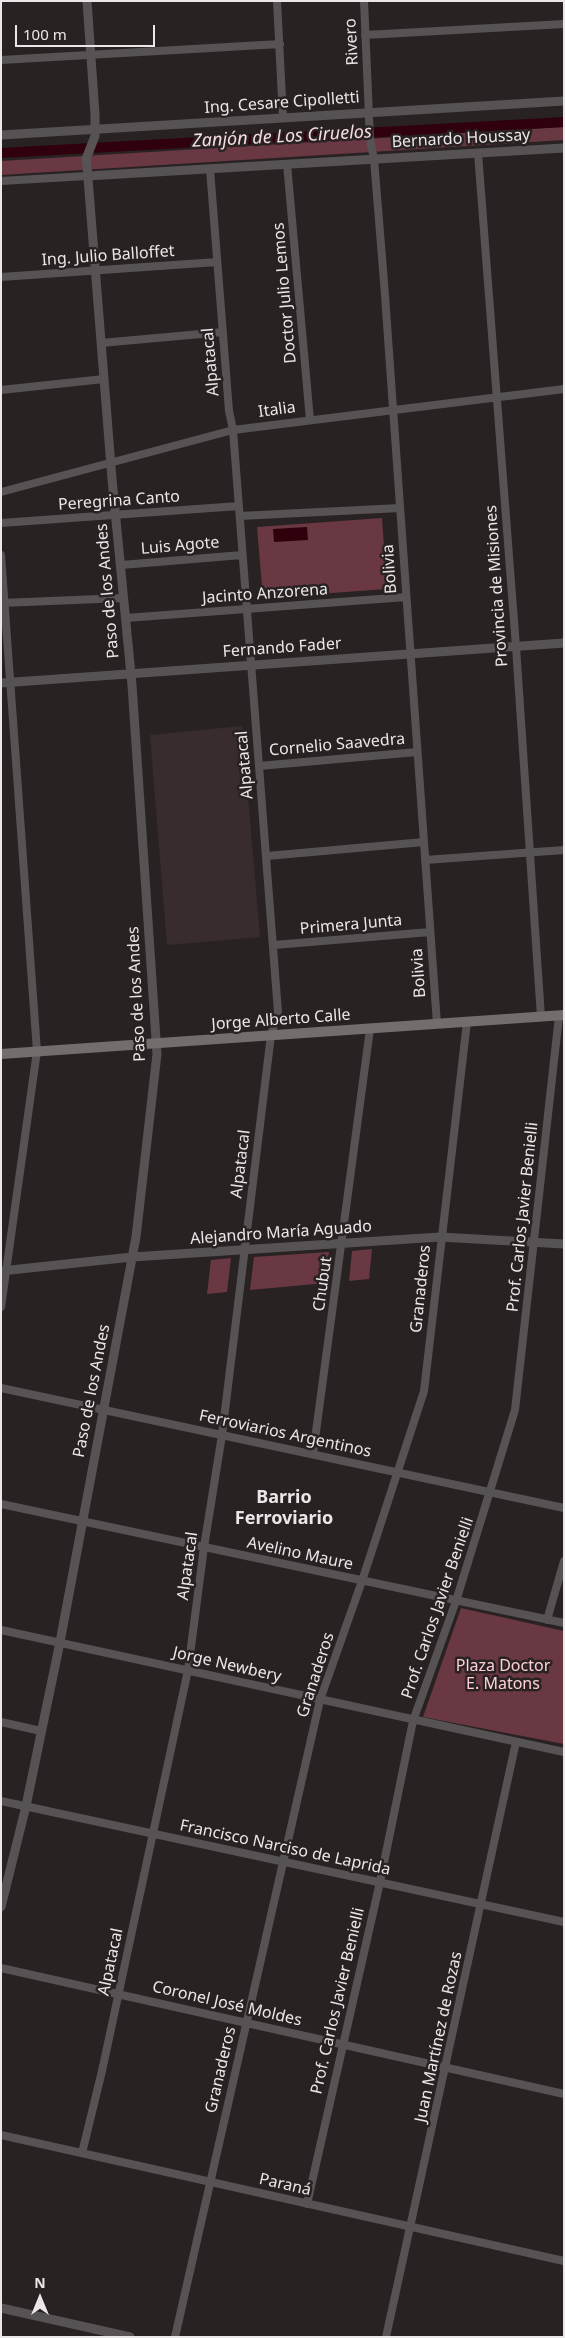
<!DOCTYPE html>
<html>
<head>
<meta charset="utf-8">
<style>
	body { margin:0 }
	#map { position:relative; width:565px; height:2338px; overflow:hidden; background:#292223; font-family:"Noto Sans",sans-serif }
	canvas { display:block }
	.frame { position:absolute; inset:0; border:2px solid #ebe6e7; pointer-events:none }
	.north { position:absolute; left:15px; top:2273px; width:50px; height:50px; -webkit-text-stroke:4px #292223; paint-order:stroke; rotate:0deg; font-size:14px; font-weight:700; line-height:20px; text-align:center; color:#ebe6e7 }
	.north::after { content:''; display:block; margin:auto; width:18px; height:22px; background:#ebe6e7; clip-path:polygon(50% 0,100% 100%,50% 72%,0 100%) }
	.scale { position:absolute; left:15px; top:25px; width:140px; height:22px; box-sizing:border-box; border:2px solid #ebe6e7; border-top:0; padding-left:6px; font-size:15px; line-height:18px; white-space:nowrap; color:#ebe6e7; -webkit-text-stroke:4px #292223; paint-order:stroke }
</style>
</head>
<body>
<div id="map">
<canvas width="565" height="2338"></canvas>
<div class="frame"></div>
<div class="north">N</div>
<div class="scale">100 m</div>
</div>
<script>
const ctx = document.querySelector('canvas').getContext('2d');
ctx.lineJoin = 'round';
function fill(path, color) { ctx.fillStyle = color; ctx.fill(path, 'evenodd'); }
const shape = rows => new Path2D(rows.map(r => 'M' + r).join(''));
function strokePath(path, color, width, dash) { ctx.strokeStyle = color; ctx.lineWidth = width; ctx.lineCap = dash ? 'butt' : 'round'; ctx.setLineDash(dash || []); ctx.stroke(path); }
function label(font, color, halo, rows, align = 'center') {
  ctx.font = font + ' "Noto Sans",sans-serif'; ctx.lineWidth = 5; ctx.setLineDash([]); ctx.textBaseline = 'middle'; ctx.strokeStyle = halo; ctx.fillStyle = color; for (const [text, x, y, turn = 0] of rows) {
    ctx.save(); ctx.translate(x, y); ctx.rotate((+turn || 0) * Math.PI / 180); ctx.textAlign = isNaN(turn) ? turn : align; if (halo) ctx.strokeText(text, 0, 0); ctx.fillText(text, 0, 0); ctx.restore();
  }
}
fill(shape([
	[242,726,260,937,167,945,150,735]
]), '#392c2e');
fill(shape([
	[564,127,564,140,1,175,1,161],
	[382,518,387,589,263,598,257,527],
	[372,1249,369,1279,349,1281,352,1251],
	[329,1252,326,1283,250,1290,254,1257],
	[231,1258,227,1292,207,1294,211,1260],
	[461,1608,564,1631,564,1744,423,1717]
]), '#693842');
fill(shape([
	[307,527,308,540,274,542,273,529]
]), '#30000d');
strokePath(shape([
	[1,153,564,122]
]), '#30000d', 10);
strokePath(shape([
	[277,1,283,118],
	[364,1,370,140,374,159,384,282,437,1024],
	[365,35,564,24],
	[1,60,280,44],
	[478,153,516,647,541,1017],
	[287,164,310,420],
	[1,181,87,176],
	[1,277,217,262],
	[101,343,223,332],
	[1,390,104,379],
	[1,492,233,430,564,389],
	[240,516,400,508],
	[1,523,239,506],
	[1,555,37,1051,1,1307],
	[121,565,242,555],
	[1,603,124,598],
	[126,618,406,597],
	[259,766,417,752],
	[267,856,424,842],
	[425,860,564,850],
	[274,945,430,932],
	[1,1388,564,1508],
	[313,1454,370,1029],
	[1,1504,564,1623],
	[547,1620,564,1561],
	[1,1630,564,1752],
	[1,1722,41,1731],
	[1,1801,564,1922],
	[1,1968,564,2094],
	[1,2135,564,2261],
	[82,2153,102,2071,188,1670,204,1547,222,1435,271,1035,278,1012,233,430,229,411,210,169],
	[307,2204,380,1882,413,1721,456,1601,515,1410,559,1016],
	[175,2337,320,1700,362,1581,424,1391,467,1022],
	[386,2337,516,1742]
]), '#575354', 8);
strokePath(shape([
	[1,135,564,101],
	[87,176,564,148],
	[1,683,564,643],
	[1,1271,132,1257,440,1237,564,1244],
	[1,1907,26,1806,60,1642,136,1237,157,1054,132,685,112,479,87,166,86,159,95,136,95,114,87,1],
	[1,2308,130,2337]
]), '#575354', 9);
strokePath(shape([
	[1,1054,564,1015]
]), '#736d6e', 10);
label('16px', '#ebe6e7', '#292223', [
	["Rivero",352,42,-93],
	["Ing. Cesare Cipolletti",282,103,-4],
	["Bernardo Houssay",461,139,-3],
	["Ing. Julio Balloffet",108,256,-4],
	["Doctor Julio Lemos",285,293,-95],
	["Alpatacal",211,362,-95],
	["Italia",277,410,-8],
	["Peregrina Canto",119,501,-4],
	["Luis Agote",180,546,-5],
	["Bolivia",390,569,-94],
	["Provincia de Misiones",497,586,-94],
	["Paso de los Andes",108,591,-95],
	["Jacinto Anzorena",265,594,-4],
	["Fernando Fader",282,648,-4],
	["Cornelio Saavedra",337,745,-5],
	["Alpatacal",245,765,-95],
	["Primera Junta",351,925,-5],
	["Bolivia",419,973,-94],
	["Paso de los Andes",137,994,-93],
	["Jorge Alberto Calle",281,1020,-4],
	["Alpatacal",241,1164,-83],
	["Prof. Carlos Javier Benielli",523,1217,-84],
	["Alejandro María Aguado",281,1233,-4],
	["Chubut",323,1284,-82],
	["Granaderos",421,1289,-84],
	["Paso de los Andes",92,1391,-79],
	["Ferroviarios Argentinos",285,1434,12],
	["Avelino Maure",300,1554,12],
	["Alpatacal",188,1566,-82],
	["Prof. Carlos Javier Benielli",438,1608,-71],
	["Jorge Newbery",227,1665,13],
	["Granaderos",316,1675,-72],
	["Francisco Narciso de Laprida",285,1848,12],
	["Alpatacal",111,1962,-78],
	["Prof. Carlos Javier Benielli",338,2001,-77],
	["Coronel José Moldes",227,2004,13],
	["Juan Martínez de Rozas",439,2037,-78],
	["Granaderos",221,2070,-77],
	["Paraná",285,2185,13]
]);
label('16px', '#ffcfd7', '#292223', [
	["Plaza Doctor",503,1666],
	["E. Matons",503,1684]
]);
label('italic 18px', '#f6dde1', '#292223', [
	["Zanjón de Los Ciruelos",282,137,-3]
]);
label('bold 18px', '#ebe6e7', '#292223', [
	["Barrio",284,1498],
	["Ferroviario",284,1519]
]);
</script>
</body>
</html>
